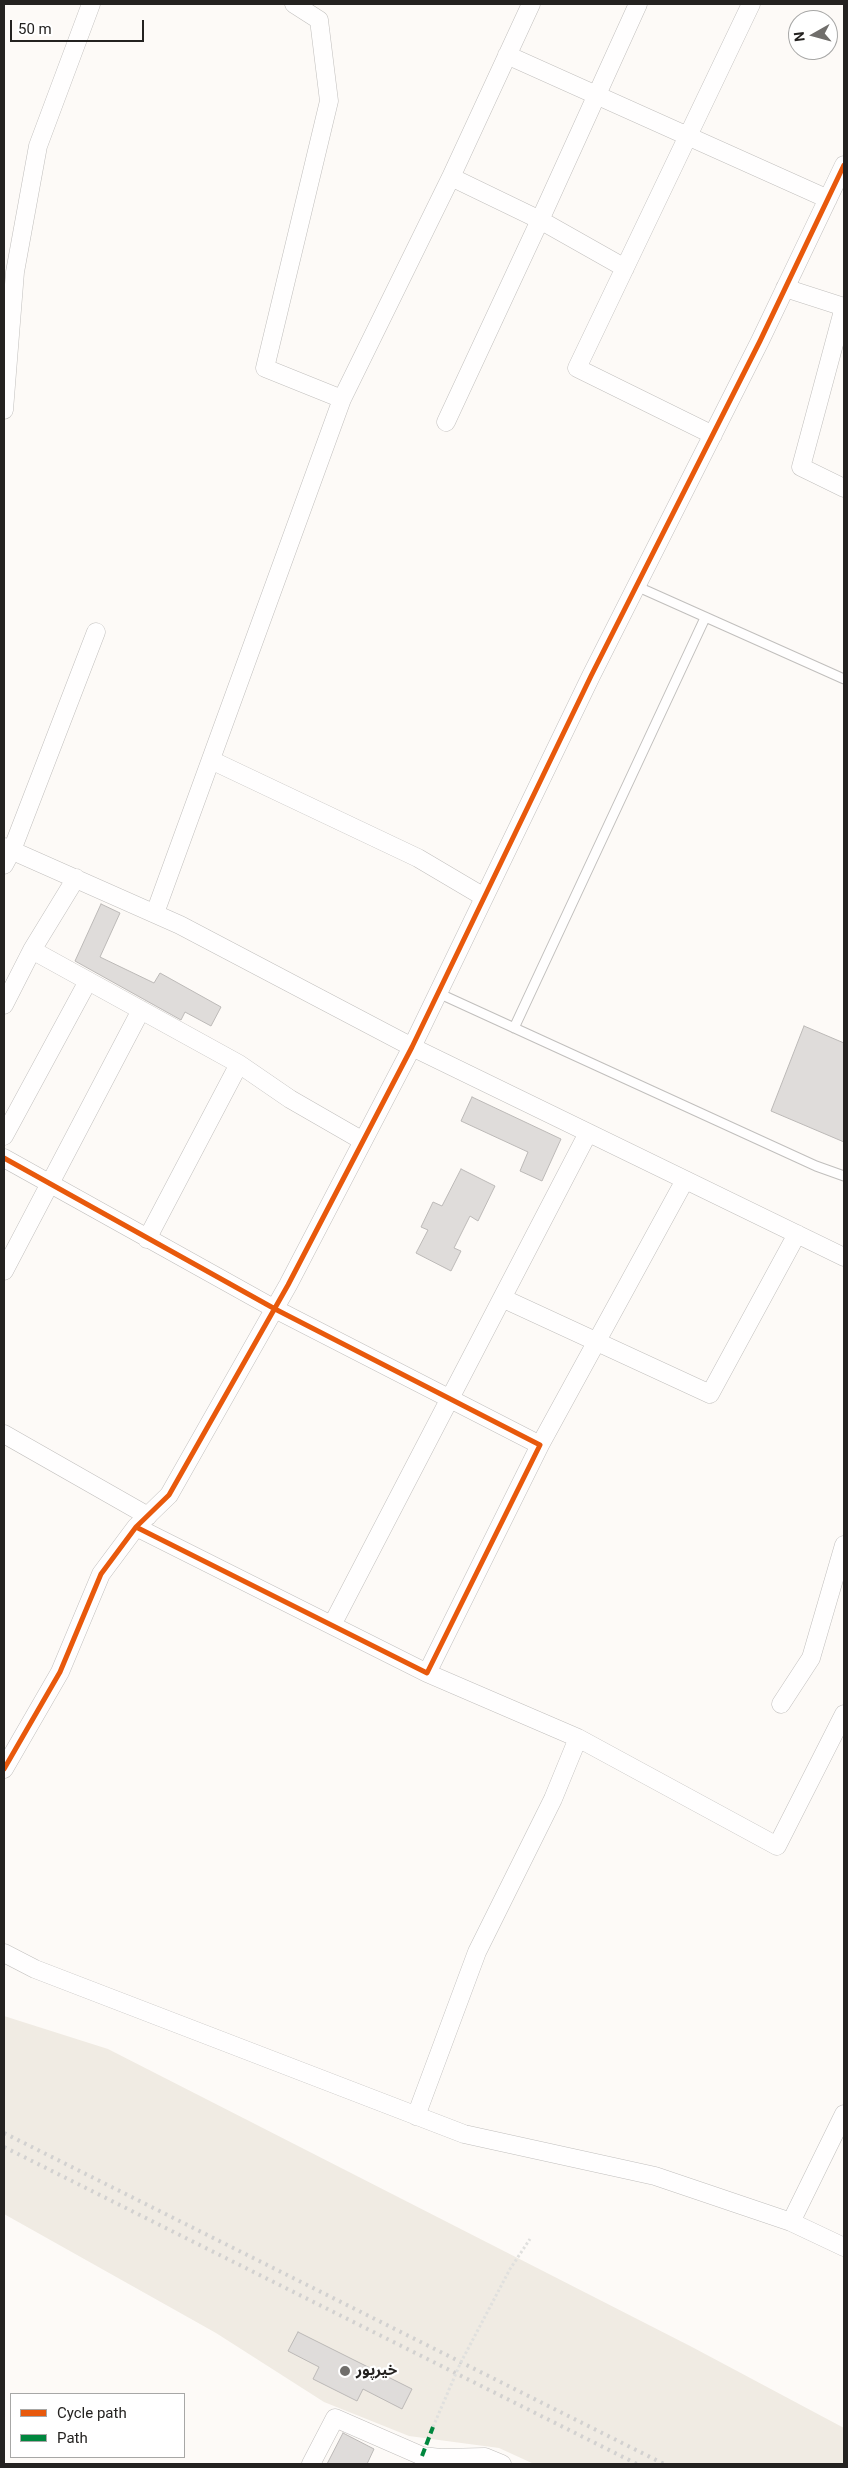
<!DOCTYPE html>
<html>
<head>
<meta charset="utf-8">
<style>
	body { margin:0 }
	#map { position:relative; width:848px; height:2468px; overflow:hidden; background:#fdfaf7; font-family:Roboto,sans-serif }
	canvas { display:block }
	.frame { position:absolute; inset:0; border:5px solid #242220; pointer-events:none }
	.legend { position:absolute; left:10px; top:2393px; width:175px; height:65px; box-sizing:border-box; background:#fff; border:1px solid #a7a7a6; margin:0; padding:6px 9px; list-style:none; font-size:15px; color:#242220 }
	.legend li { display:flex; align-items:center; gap:10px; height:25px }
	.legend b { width:25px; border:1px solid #a7a7a6 }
	.north { position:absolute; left:788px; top:10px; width:50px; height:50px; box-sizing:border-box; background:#fff; border:1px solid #a7a7a6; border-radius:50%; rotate:263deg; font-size:14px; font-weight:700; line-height:20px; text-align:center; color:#242220 }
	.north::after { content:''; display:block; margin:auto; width:18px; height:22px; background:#706e6b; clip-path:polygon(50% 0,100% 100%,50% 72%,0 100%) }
	.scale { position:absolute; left:10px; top:20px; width:134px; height:22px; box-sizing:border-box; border:2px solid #242220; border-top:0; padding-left:6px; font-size:15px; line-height:18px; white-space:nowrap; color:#242220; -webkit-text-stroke:4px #fff; paint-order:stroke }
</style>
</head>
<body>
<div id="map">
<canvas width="848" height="2468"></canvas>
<div class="frame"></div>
<ul class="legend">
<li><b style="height:6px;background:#e8590c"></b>Cycle path</li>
<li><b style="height:6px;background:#00873e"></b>Path</li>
</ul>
<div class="north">N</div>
<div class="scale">50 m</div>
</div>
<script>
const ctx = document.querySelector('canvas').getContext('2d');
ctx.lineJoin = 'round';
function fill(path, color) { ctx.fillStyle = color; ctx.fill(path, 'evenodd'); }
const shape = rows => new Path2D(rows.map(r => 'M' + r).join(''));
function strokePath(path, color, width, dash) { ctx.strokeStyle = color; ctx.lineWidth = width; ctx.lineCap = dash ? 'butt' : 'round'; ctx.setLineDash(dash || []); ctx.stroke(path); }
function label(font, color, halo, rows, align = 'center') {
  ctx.font = font + ' Roboto,"Noto Sans Arabic",sans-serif'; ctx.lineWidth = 4.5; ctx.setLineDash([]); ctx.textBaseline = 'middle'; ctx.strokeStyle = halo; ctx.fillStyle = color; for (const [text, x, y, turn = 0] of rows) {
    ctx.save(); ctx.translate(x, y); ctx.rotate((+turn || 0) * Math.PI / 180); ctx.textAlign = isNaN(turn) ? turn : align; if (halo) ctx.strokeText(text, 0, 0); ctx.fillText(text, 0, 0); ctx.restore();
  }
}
fill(shape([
	[4,2016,108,2049,692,2347,844,2428,844,2464,534,2464,499,2448,409,2436,324,2402,216,2333,4,2214]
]), '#f0ebe3');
const building = shape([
	[101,904,120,913,100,957,154,983,160,973,221,1007,211,1026,185,1012,181,1020,75,961,101,904],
	[804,1026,844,1043,844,1142,771,1111,804,1026],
	[472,1097,561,1139,542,1181,520,1171,528,1152,461,1121,472,1097],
	[461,1169,495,1186,478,1221,470,1216,454,1248,461,1251,451,1271,416,1253,428,1230,421,1227,433,1202,442,1206,461,1169],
	[298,2332,412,2389,402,2409,363,2389,357,2401,313,2379,319,2367,288,2351,298,2332],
	[343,2433,374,2449,367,2464,327,2464,343,2433]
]);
fill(building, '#dfdcda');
strokePath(building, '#bcb9b7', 1);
const lane = shape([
	[636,586,844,679],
	[438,993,816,1166,844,1176],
	[514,1028,705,618]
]);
const street = shape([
	[294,4,319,20,329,101,265,368,342,399,451,177],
	[531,4,451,177,540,220,638,4],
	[507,55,828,199],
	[785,288,844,307],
	[844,307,801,467,844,488],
	[4,410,15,272,38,146,91,4],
	[446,422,540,220,625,268],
	[713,435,577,368,751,4],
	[211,760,418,858,484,897],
	[4,847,180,925,412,1047,844,1257],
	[4,865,12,850,96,632],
	[76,878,32,950,239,1064,147,1239],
	[155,913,342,399],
	[4,1005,32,950],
	[239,1064,290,1099,363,1141],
	[4,1136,88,981],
	[4,1158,275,1309,540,1445,427,1673,136,1527],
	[4,1271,141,1010],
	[502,1298,710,1394,797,1234],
	[4,1434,148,1516],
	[540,1445,685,1180],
	[332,1625,588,1133],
	[781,1704,811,1658,844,1545],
	[578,1738,777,1846,844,1714],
	[4,1769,60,1672,101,1574,136,1527,169,1495,288,1285,412,1047,591,676,760,341,844,165],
	[4,1953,35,1969,464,2134,655,2176,791,2222,844,2247],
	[416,2116,477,1952,553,1799,578,1738,427,1673],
	[791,2222,844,2114],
	[311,2464,335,2418,422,2456,441,2458,485,2457,502,2464]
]);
strokePath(lane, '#c1bfbd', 11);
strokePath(street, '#c1bfbd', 19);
strokePath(lane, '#fffefe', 9);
strokePath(street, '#fffefe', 18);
strokePath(shape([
	[4,2133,664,2464],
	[4,2147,637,2464]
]), '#d2d1d0', 4, [2.5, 5]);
strokePath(shape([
	[433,2427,460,2364,510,2269,530,2239]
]), '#e0e0de', 3, [2.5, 2.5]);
strokePath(shape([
	[422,2456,433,2427]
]), '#00873e', 4, [8, 4]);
strokePath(shape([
	[4,1158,275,1309,540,1445,427,1673,136,1527],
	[4,1769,60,1672,101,1574,136,1527,169,1495,288,1285,412,1047,591,676,760,341,844,165]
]), '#e8590c', 5);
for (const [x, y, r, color] of [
	[345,2371,6,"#706e6b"]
]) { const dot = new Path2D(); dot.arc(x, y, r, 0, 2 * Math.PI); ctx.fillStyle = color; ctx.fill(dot); strokePath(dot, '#fff', 2); }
label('bold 15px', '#242220', '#fff', [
	["خیرپور",356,2371]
], 'left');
</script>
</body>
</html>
